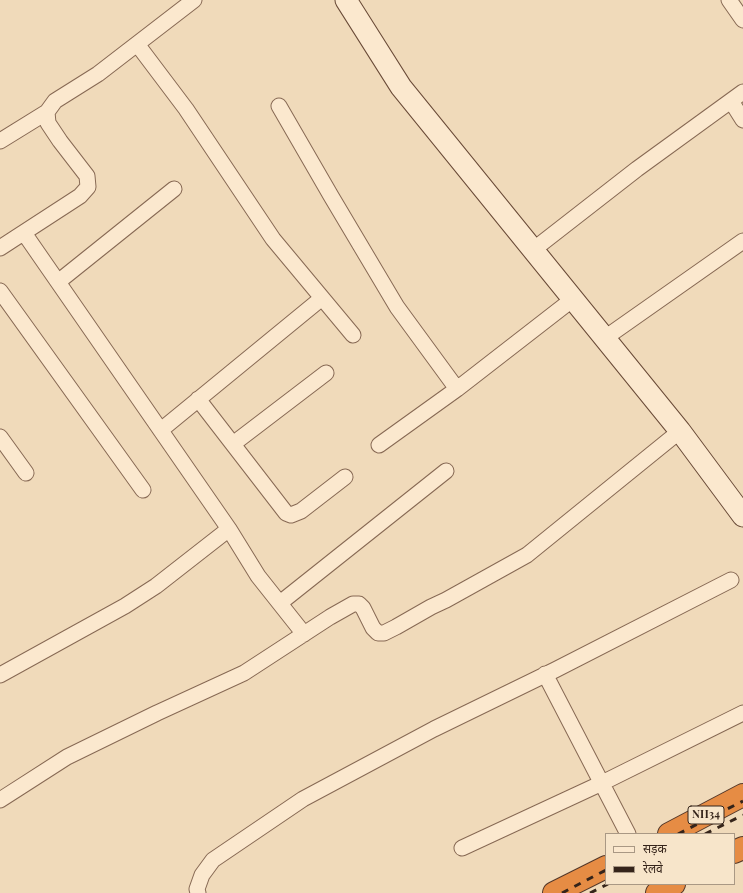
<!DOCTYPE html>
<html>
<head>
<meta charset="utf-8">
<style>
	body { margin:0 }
	#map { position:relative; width:743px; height:893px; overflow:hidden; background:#f0daba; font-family:"Playfair Display","Noto Sans Devanagari",serif }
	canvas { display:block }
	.legend { position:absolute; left:605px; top:833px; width:130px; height:52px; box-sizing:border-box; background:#f7e5ca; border:1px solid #a99884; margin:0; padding:5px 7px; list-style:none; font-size:12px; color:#35241a }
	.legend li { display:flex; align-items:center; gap:8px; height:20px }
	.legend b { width:20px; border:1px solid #a99884 }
</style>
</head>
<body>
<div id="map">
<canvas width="743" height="893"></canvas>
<ul class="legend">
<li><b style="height:5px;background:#fbe8ce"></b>सड़क</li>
<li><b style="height:5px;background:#35241a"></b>रेलवे</li>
</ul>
</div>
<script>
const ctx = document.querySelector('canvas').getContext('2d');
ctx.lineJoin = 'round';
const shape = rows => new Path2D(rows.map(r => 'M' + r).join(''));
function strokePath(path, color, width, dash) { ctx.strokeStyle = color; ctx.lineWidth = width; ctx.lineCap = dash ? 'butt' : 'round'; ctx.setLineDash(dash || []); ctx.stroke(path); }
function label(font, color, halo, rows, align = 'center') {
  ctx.font = font + ' "Playfair Display",serif'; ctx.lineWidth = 3; ctx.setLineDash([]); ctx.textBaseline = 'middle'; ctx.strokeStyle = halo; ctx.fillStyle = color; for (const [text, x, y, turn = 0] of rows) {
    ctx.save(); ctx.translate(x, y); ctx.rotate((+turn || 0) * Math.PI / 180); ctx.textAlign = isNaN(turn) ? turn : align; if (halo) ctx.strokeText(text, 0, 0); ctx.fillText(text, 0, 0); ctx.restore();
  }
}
const street = shape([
	[729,0,743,20],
	[137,44,186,109,273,239,353,335],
	[731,101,743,120],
	[279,106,331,196,397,307,457,389],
	[0,141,47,112],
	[24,233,229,529,258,576,304,634],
	[0,248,80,196,88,187,87,176,60,141,48,123,47,112,55,101,98,74,194,0],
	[533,250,637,169,743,92],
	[58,282,174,189],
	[0,291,143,490],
	[605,338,743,241],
	[198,399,286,513,291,515,301,511,345,477],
	[161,430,322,298],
	[0,437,26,473],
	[233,444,326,373],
	[379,445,457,389,573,299],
	[280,603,446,471],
	[545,674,628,834],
	[0,675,125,606,156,586,229,529],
	[0,800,67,757,157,713,244,673,330,617,353,604,359,604,363,608,373,628,378,633,384,633,396,627,431,607,446,600,527,555,680,431],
	[462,848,602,783,743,713],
	[198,893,197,889,202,875,213,860,303,799,434,729,555,670,731,580]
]);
const secondary = shape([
	[346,0,401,87,680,431,743,516]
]);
const highway = shape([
	[669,834,743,795],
	[734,852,743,848],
	[554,893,606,867],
	[657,893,674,884]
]);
strokePath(street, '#876954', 17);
strokePath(secondary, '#694a37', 23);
strokePath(highway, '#543829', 24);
strokePath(street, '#fbe8ce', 15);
strokePath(secondary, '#fbe8ce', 21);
strokePath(highway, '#e68c44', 22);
strokePath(shape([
	[678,834,743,801],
	[705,834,743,815],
	[562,893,606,870],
	[590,893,608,884]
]), '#35241a', 3, [7, 7]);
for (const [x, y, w] of [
	[706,815,36]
]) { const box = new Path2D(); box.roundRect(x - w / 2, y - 9, w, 18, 3); ctx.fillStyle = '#f7e5ca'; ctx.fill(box); strokePath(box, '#35241a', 1); }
label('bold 11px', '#35241a', null, [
	["NH34",706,815]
]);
</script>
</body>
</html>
